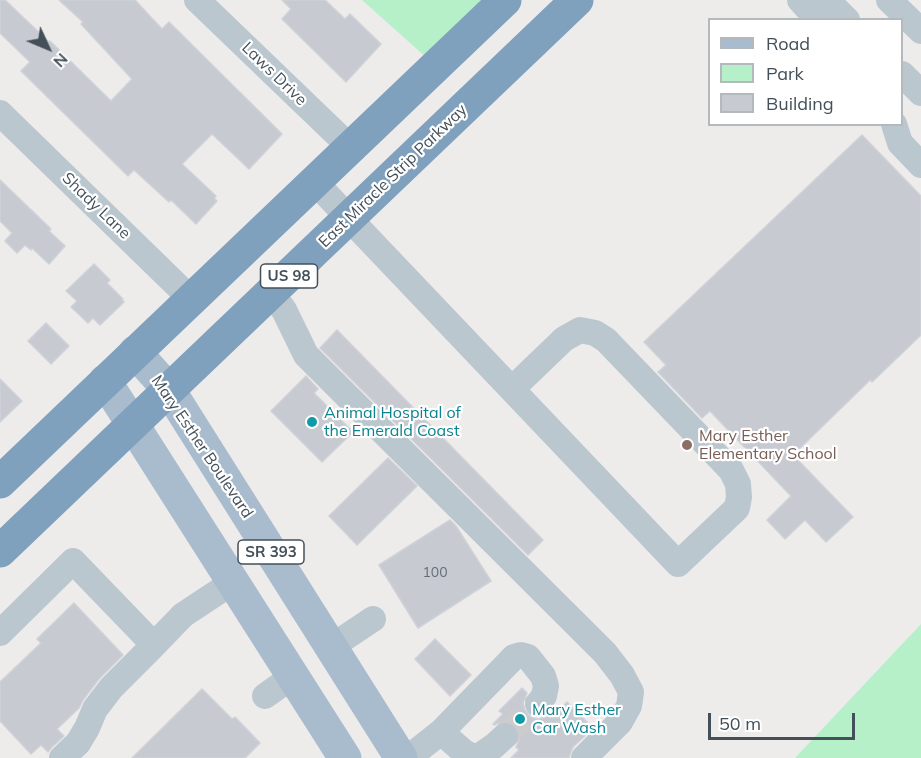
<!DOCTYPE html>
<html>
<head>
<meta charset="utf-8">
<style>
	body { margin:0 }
	#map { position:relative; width:921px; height:758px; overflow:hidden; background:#eeebeb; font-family:Mulish,sans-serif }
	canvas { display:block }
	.legend { position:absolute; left:708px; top:18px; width:195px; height:108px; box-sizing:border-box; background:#fff; border:2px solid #b4b9bd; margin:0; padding:8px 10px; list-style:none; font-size:18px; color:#435059 }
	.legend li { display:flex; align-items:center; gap:12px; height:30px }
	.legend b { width:30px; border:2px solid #b4b9bd }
	.north { position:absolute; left:18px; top:18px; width:60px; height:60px; -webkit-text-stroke:4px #fff; paint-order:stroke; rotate:134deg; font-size:16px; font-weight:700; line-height:24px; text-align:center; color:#435059 }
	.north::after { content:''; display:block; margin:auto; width:21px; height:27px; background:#435059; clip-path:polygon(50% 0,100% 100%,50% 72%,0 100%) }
	.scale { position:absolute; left:708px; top:713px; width:147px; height:27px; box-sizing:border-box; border:3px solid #435059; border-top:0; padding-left:8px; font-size:18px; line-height:21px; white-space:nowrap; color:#435059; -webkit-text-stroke:4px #fff; paint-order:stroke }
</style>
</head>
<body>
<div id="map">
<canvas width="921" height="758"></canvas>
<ul class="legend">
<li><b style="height:8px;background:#a8bccd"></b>Road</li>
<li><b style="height:16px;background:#b5f0c9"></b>Park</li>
<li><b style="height:16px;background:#c7cad1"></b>Building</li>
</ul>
<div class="north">N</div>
<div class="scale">50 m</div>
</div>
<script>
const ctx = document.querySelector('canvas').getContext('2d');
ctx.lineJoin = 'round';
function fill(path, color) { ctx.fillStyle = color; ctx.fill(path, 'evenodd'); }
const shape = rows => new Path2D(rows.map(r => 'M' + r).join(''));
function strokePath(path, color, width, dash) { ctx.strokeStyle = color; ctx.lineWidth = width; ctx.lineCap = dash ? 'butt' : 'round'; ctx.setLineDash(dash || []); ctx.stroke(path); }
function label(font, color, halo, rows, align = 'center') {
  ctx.font = font + ' Mulish,sans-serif'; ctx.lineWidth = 4.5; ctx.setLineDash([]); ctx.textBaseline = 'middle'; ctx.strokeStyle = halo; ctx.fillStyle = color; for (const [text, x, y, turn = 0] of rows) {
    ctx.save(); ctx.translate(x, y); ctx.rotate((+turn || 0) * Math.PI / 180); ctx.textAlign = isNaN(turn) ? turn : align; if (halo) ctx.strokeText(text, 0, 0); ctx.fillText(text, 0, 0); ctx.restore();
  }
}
fill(shape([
	[362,0,489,0,428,59],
	[921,624,921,758,795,758]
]), '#b5f0c9');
const building = shape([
	[0,0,5,0,49,42,50,41,111,101,132,79,81,24,83,22,59,0,135,0,162,29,169,22,282,134,249,169,212,134,182,164,216,196,214,198,217,201,196,224,171,200,169,202,134,170,128,176,21,71,30,62,0,33,0,0],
	[282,0,325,0,345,19,350,14,381,44,346,82,282,19,291,9,282,0],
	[862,135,921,196,921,335,872,382,870,380,793,455,853,517,826,542,805,520,785,539,767,520,791,496,710,411,702,418,658,372,666,365,644,342,862,135],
	[0,180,51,229,49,231,65,246,49,264,32,248,31,250,25,245,17,253,5,241,12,233,0,221,0,180],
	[94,264,110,280,107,283,123,299,122,300,124,302,100,325,93,318,88,323,71,307,77,301,66,291,94,264],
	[46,323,69,346,51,364,28,341,46,323],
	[337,330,543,540,528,555,320,348,337,330],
	[306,376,318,389,314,393,353,432,322,462,271,411,306,376],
	[0,379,22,401,0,422,0,379],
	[388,458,417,486,357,545,329,516,388,458],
	[450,520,456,526,491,581,418,628,379,565,450,520],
	[74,603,123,655,99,679,83,700,79,708,57,729,64,736,52,747,48,752,41,745,31,754,0,721,0,682,41,643,37,639,74,603],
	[435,639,471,675,450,696,415,659,435,639],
	[522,688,527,693,523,703,525,710,530,716,537,719,543,718,548,715,551,718,567,702,593,728,573,747,570,754,569,758,511,758,519,750,516,747,519,740,520,733,516,726,509,722,501,722,494,725,493,724,503,714,499,711,522,688],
	[202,689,232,719,235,717,260,743,245,758,132,758,202,689]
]);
fill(building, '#c7cad1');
strokePath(building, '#ced2d8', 1.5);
strokePath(shape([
	[505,736,538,704]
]), '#ccccce', 26, [26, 13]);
strokePath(shape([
	[197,0,351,148],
	[800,0,818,20],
	[827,0,847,20],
	[889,0,921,31],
	[902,74,921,93],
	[0,113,192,300],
	[894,124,900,143,921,165],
	[315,182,362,232,678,564,737,508,739,497,738,484,731,470,606,340,595,333,580,330,564,339,512,389],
	[271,293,284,310,306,355,605,653,622,675,631,692,629,706,620,722,584,758],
	[0,633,73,561,154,645,183,615,233,582],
	[331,647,373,619],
	[265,696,293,676],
	[505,736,494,746,481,755,474,757,465,753,441,732,514,657,521,655,528,657,543,676,546,686,544,696,538,704],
	[62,758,78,743,87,728,95,709,111,688,154,645],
	[408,758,441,732]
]), '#bbc7cf', 26);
strokePath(shape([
	[135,352,169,390,401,758],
	[105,381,345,758]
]), '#a8bccd', 33);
strokePath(shape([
	[0,482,505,0],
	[0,551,577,0]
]), '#7fa1be', 33);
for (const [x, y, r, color] of [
	[312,422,6,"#0f9aa8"],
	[687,445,6,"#8d6e63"],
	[520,719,6,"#0f9aa8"]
]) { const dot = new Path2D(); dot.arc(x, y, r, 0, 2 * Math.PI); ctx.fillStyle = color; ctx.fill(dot); strokePath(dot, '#fff', 2); }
label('14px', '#646e77', null, [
	["100",435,573]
]);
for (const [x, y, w] of [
	[289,276,57],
	[271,552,66]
]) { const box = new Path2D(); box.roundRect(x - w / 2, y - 12, w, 24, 4.5); ctx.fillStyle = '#fff'; ctx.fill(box); strokePath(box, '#435059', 1.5); }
label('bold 15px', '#435059', null, [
	["US 98",289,276],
	["SR 393",271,552]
]);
label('16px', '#435059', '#fff', [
	["Laws Drive",274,74,44],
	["East Miracle Strip Parkway",393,176,-44],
	["Shady Lane",96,206,44],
	["Mary Esther Boulevard",202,447,56]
]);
label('16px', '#0d838f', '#fff', [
	["Animal Hospital of",324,413],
	["the Emerald Coast",324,431],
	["Mary Esther",532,710],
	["Car Wash",532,728]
], 'left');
label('16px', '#785e54', '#fff', [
	["Mary Esther",699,436],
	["Elementary School",699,454]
], 'left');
</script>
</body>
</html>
